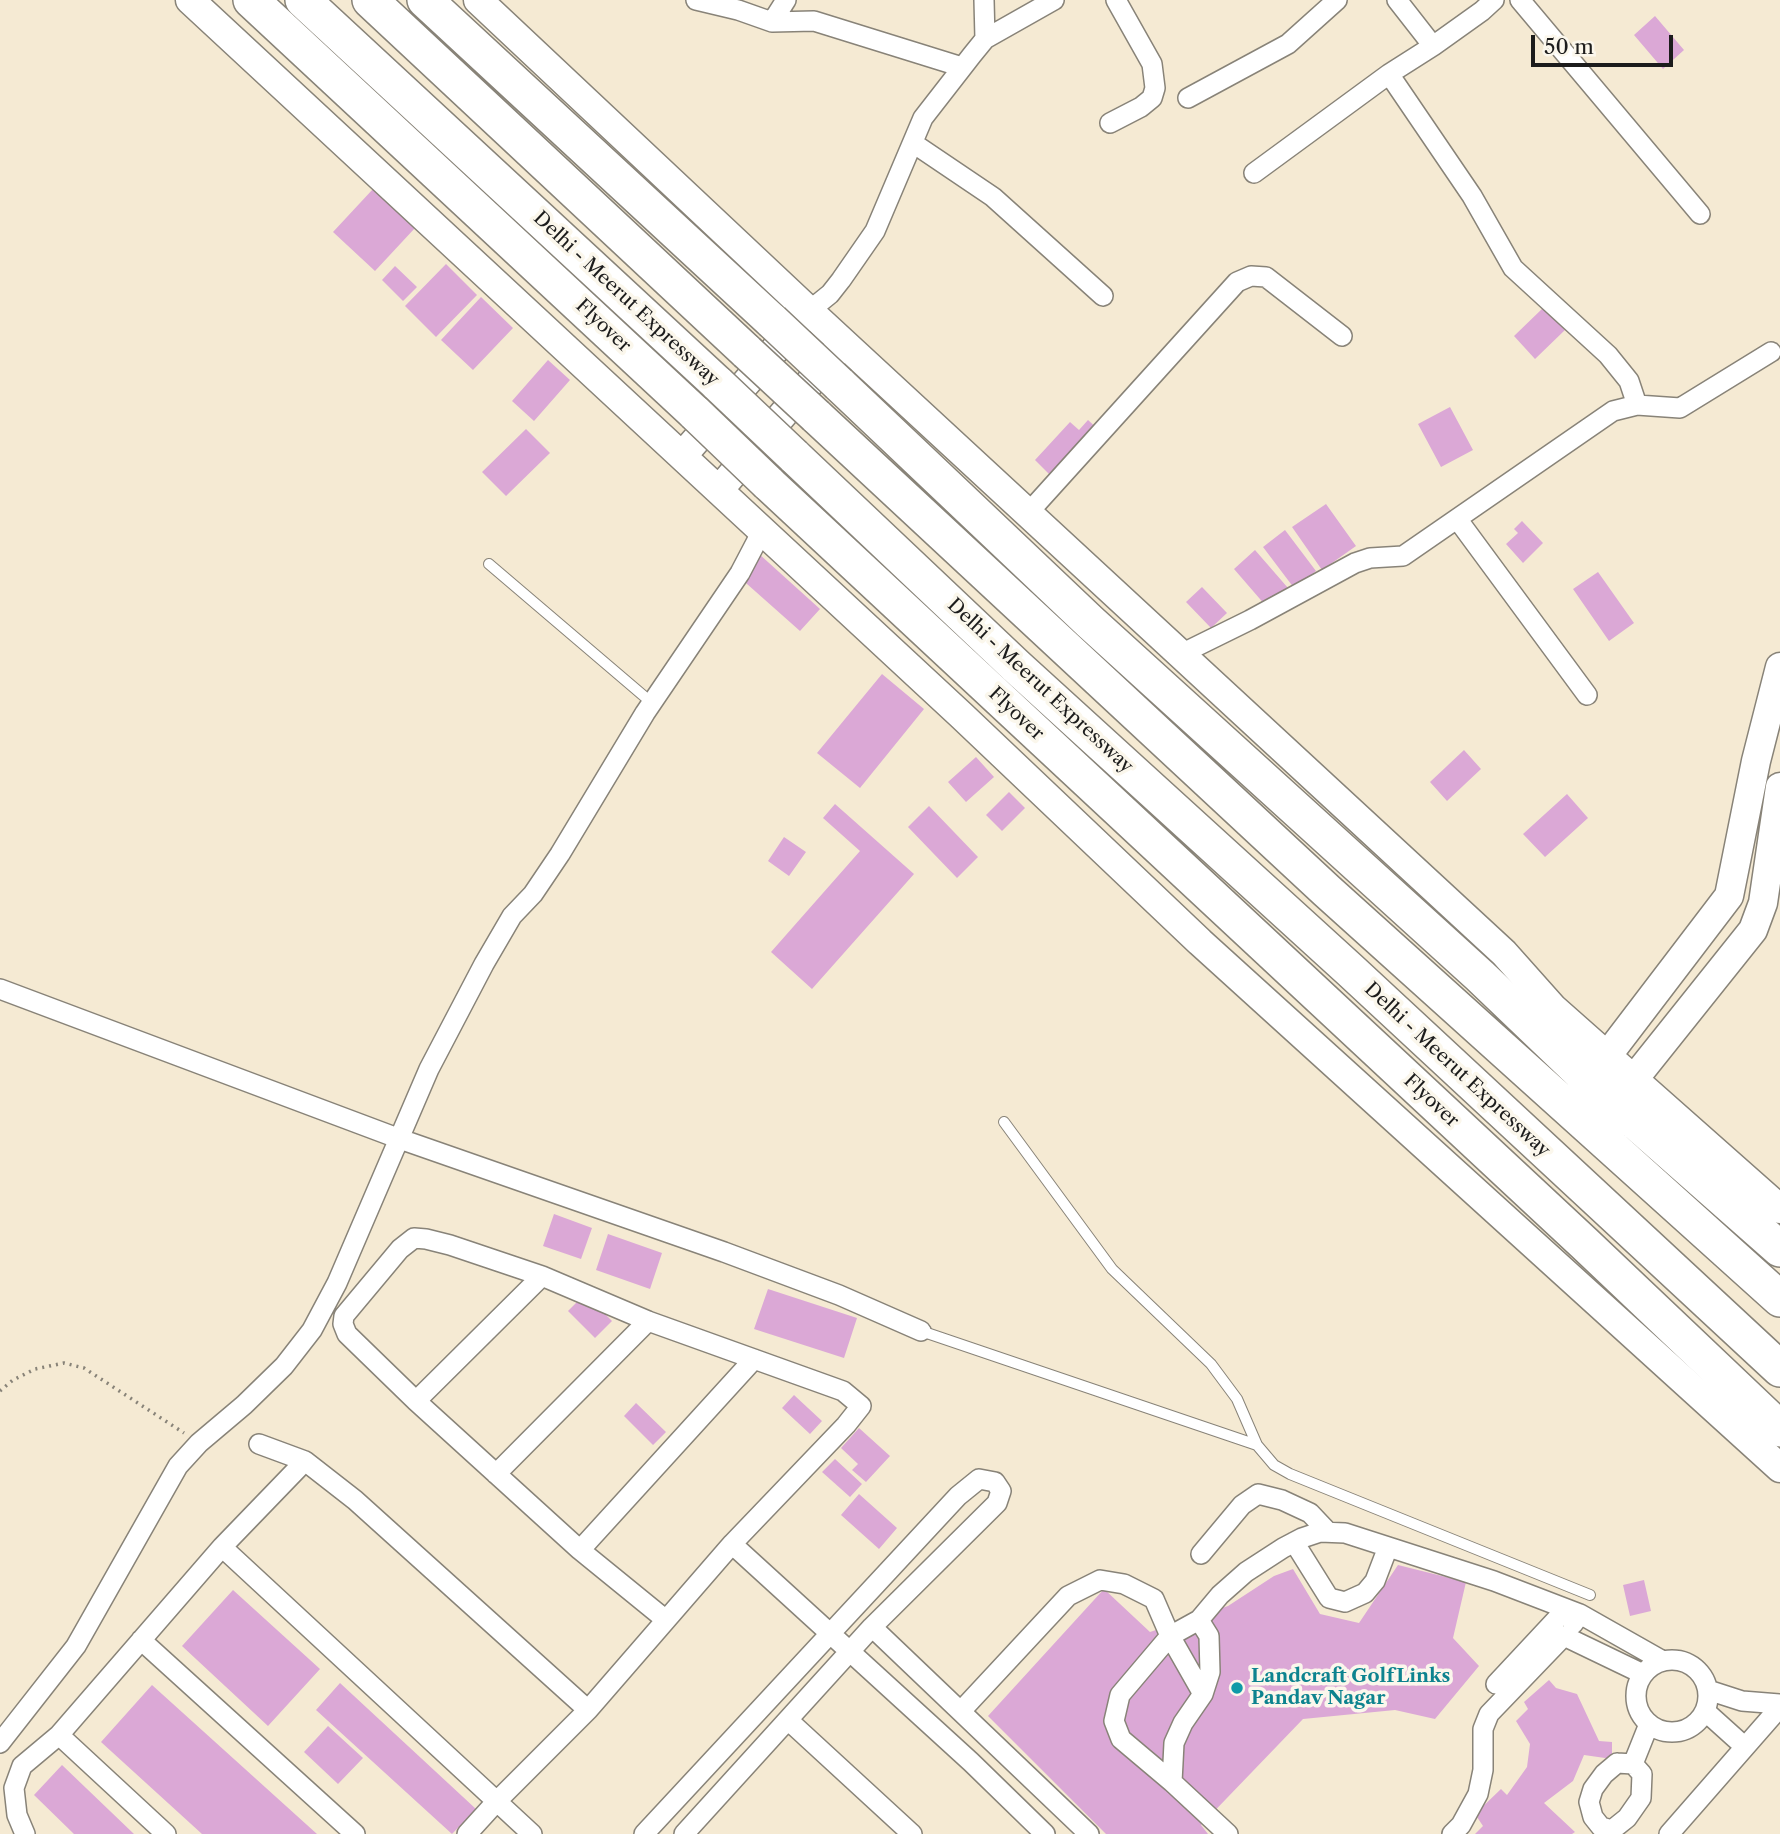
<!DOCTYPE html>
<html>
<head>
<meta charset="utf-8">
<style>
	body { margin:0 }
	#map { position:relative; width:1780px; height:1834px; overflow:hidden; background:#f5ead3; font-family:"Libre Caslon Text",serif }
	canvas { display:block }
	.scale { position:absolute; left:1531px; top:35px; width:142px; height:32px; box-sizing:border-box; border:4px solid #1c1c1c; border-top:0; padding-left:9px; font-size:21px; line-height:24px; white-space:nowrap; color:#1c1c1c; -webkit-text-stroke:5px #fbf7ec; paint-order:stroke }
</style>
</head>
<body>
<div id="map">
<canvas width="1780" height="1834"></canvas>
<div class="scale">50 m</div>
</div>
<script>
const ctx = document.querySelector('canvas').getContext('2d');
ctx.lineJoin = 'round';
function fill(path, color) { ctx.fillStyle = color; ctx.fill(path, 'evenodd'); }
const shape = rows => new Path2D(rows.map(r => 'M' + r).join(''));
function strokePath(path, color, width, dash) { ctx.strokeStyle = color; ctx.lineWidth = width; ctx.lineCap = dash ? 'butt' : 'round'; ctx.setLineDash(dash || []); ctx.stroke(path); }
function label(font, color, halo, rows, align = 'center') {
  ctx.font = font + ' "Libre Caslon Text",serif'; ctx.lineWidth = 7; ctx.setLineDash([]); ctx.textBaseline = 'middle'; ctx.strokeStyle = halo; ctx.fillStyle = color; for (const [text, x, y, turn = 0] of rows) {
    ctx.save(); ctx.translate(x, y); ctx.rotate((+turn || 0) * Math.PI / 180); ctx.textAlign = isNaN(turn) ? turn : align; if (halo) ctx.strokeText(text, 0, 0); ctx.fillText(text, 0, 0); ctx.restore();
  }
}
fill(shape([
	[1655,16,1684,50,1663,69,1634,35],
	[373,189,415,228,375,271,333,232],
	[446,264,477,295,436,337,405,306],
	[395,266,417,287,403,301,382,280],
	[481,297,513,328,473,370,441,340],
	[1543,308,1565,330,1535,359,1514,336],
	[548,360,570,380,534,421,512,401],
	[1450,407,1473,450,1441,467,1418,424],
	[1088,420,1100,431,1054,479,1035,460,1070,422,1079,430],
	[526,429,550,453,506,496,482,472],
	[1326,504,1356,546,1322,570,1292,527],
	[1522,521,1543,543,1523,563,1506,544,1518,533,1514,529],
	[1285,530,1316,571,1294,588,1263,547],
	[1255,550,1288,588,1266,606,1234,569],
	[758,553,820,609,800,631,738,576],
	[1598,572,1634,623,1609,641,1573,589],
	[1202,587,1227,613,1211,628,1186,602],
	[882,674,924,709,860,788,817,753],
	[1464,750,1481,769,1447,801,1430,782],
	[976,757,994,777,966,802,948,782],
	[1009,792,1025,808,1002,831,986,815],
	[1567,794,1588,818,1545,857,1523,834],
	[835,804,914,874,812,989,771,952,860,851,823,818],
	[929,806,978,857,957,878,908,827],
	[784,837,806,852,789,876,768,861],
	[554,1214,592,1228,581,1259,543,1246],
	[608,1234,662,1253,650,1289,596,1270],
	[768,1289,857,1318,844,1358,754,1329],
	[585,1294,612,1321,595,1338,568,1311],
	[794,1395,822,1421,810,1434,782,1408],
	[636,1403,666,1432,653,1445,624,1416],
	[859,1428,890,1456,866,1482,852,1470,858,1464,841,1448],
	[835,1459,862,1484,850,1497,822,1472],
	[859,1494,897,1528,879,1549,841,1515],
	[1398,1565,1466,1582,1453,1638,1479,1666,1435,1719,1395,1710,1303,1719,1201,1825,1208,1834,1106,1834,988,1716,1104,1589,1150,1632,1228,1606,1274,1576,1293,1569,1320,1614,1359,1623],
	[1644,1580,1651,1611,1630,1616,1623,1585],
	[233,1590,320,1669,268,1726,182,1646],
	[1549,1680,1556,1688,1577,1694,1599,1741,1612,1742,1612,1759,1584,1755,1573,1781,1544,1803,1575,1832,1572,1834,1475,1834,1483,1826,1475,1814,1501,1789,1507,1795,1527,1767,1530,1744,1516,1721,1528,1709,1524,1702],
	[340,1683,476,1809,452,1834,316,1710],
	[152,1685,317,1834,202,1834,101,1742],
	[328,1726,363,1758,338,1784,304,1752],
	[62,1765,134,1834,74,1834,34,1795]
]), '#dba8d6');
const lane = shape([
	[489,564,652,703],
	[1004,1122,1112,1269,1211,1364,1237,1399,1257,1445,1274,1465,1290,1474,1590,1595],
	[921,1331,1257,1445]
]);
const street = shape([
	[696,0,738,10,772,22,814,21,962,67],
	[984,0,985,39],
	[1520,0,1700,214],
	[772,22,786,0],
	[1433,46,1482,11,1494,0],
	[1389,74,1472,196,1513,268,1608,355,1629,381,1637,405],
	[1188,98,1288,44,1337,0],
	[1110,123,1141,107,1152,98,1155,88,1152,64,1116,0],
	[913,143,993,197,1103,296],
	[1254,173,1389,74,1433,46,1397,0],
	[809,311,830,294,841,280,875,231,923,118,972,55,985,39,1054,0],
	[1029,512,1237,282,1251,276,1266,277,1342,336],
	[1458,520,1587,695],
	[1181,654,1250,620,1355,563,1370,558,1403,556,1613,411,1637,405,1680,408,1771,352],
	[0,989,400,1139,724,1252,839,1295,921,1331],
	[416,1401,542,1276],
	[259,1444,305,1461],
	[496,1474,648,1321],
	[1294,1542,1329,1598,1345,1602,1365,1593,1375,1581,1388,1547],
	[732,1544,971,1762,1045,1834],
	[222,1547,532,1834],
	[580,1550,754,1359],
	[1201,1554,1242,1505,1258,1494,1282,1500,1310,1513,1328,1532],
	[1573,1624,1580,1614,1663,1661],
	[872,1627,1089,1834],
	[141,1640,355,1834],
	'1636 1696a36 36 0 1 1 72 0a36 36 0 1 1-72 0Z',
	[1496,1684,1566,1609],
	[1708,1690,1742,1701,1780,1704],
	[961,1711,1068,1596,1100,1580,1124,1584,1154,1599,1170,1636,1203,1694],
	[1705,1711,1745,1747],
	[788,1720,912,1834],
	[59,1735,166,1834],
	[0,1743,76,1646,178,1466,199,1443,244,1405,284,1366,312,1330,337,1283,429,1069,484,964,512,916,533,894,560,854,645,713,740,573,762,531],
	[1617,1763,1633,1764,1642,1774,1641,1798,1627,1818,1612,1830,1601,1827,1593,1817,1589,1802,1593,1789,1604,1774,1617,1763],
	[1633,1764,1649,1724],
	[1172,1782,1174,1743,1183,1723,1203,1694,1210,1672,1209,1636,1199,1620],
	[25,1834,17,1815,14,1788,22,1766,59,1735,222,1547,305,1461,355,1500,588,1710],
	[467,1834,497,1801,588,1710,732,1544,846,1425,861,1406,843,1391,648,1321,542,1276,450,1245,426,1239,414,1238,400,1249,344,1316,343,1324,347,1334,416,1401,580,1550,666,1620],
	[644,1834,958,1496,979,1479,995,1482,1001,1491,997,1503,872,1627,684,1834],
	[1228,1834,1172,1782,1121,1739,1114,1721,1120,1695,1170,1636,1199,1620,1220,1595,1246,1572,1283,1548,1302,1538,1320,1532,1345,1533,1494,1581,1580,1614],
	[1452,1834,1461,1825,1478,1794,1483,1770,1483,1729,1489,1714,1564,1636,1643,1674],
	[1669,1834,1780,1707]
]);
const secondary = shape([
	[190,0,961,715,1200,942,1780,1468],
	[478,0,809,311,1504,953,1553,1008,1780,1209],
	[683,455,800,321],
	[719,490,835,353],
	[1607,1056,1729,896,1756,761,1780,667],
	[1634,1079,1753,930,1763,903,1780,787]
]);
const highway = shape([
	[251,0,695,413],
	[303,0,718,384],
	[370,0,747,352],
	[425,0,772,321],
	[839,384,1090,622,1480,976,1595,1086,1780,1249],
	[816,416,1327,891,1780,1299],
	[794,456,1016,666,1350,970,1780,1369],
	[768,483,1584,1243,1780,1429]
]);
strokePath(lane, '#888378', 12);
strokePath(street, '#888378', 22);
strokePath(secondary, '#888378', 31);
strokePath(highway, '#888378', 38);
strokePath(shape([
	[0,1391,13,1380,35,1369,64,1363,84,1368,184,1433]
]), '#888378', 3.5, [2, 5]);
strokePath(lane, '#fff', 10);
strokePath(street, '#fff', 19);
strokePath(secondary, '#fff', 28);
strokePath(highway, '#fff', 35);
const highwayBridge = shape([
	[772,321,839,384],
	[747,352,816,416],
	[718,384,794,456],
	[695,413,768,483]
]);
strokePath(highwayBridge, '#888378', 38, []);
strokePath(highwayBridge, '#fff', 35);
for (const [x, y, r, color] of [
	[1237,1688,7,"#0f9aa8"]
]) { const dot = new Path2D(); dot.arc(x, y, r, 0, 2 * Math.PI); ctx.fillStyle = color; ctx.fill(dot); strokePath(dot, '#fbf7ec', 2.5); }
label('19px', '#1c1c1c', '#fbf7ec', [
	["Delhi - Meerut Expressway",626,299,43],
	["Flyover",603,326,43],
	["Delhi - Meerut Expressway",1040,686,43],
	["Flyover",1016,714,43],
	["Delhi - Meerut Expressway",1457,1070,43],
	["Flyover",1431,1101,43]
]);
label('bold 19px', '#0d838f', '#fbf7ec', [
	["Landcraft GolfLinks",1251,1677],
	["Pandav Nagar",1251,1699]
], 'left');
</script>
</body>
</html>
